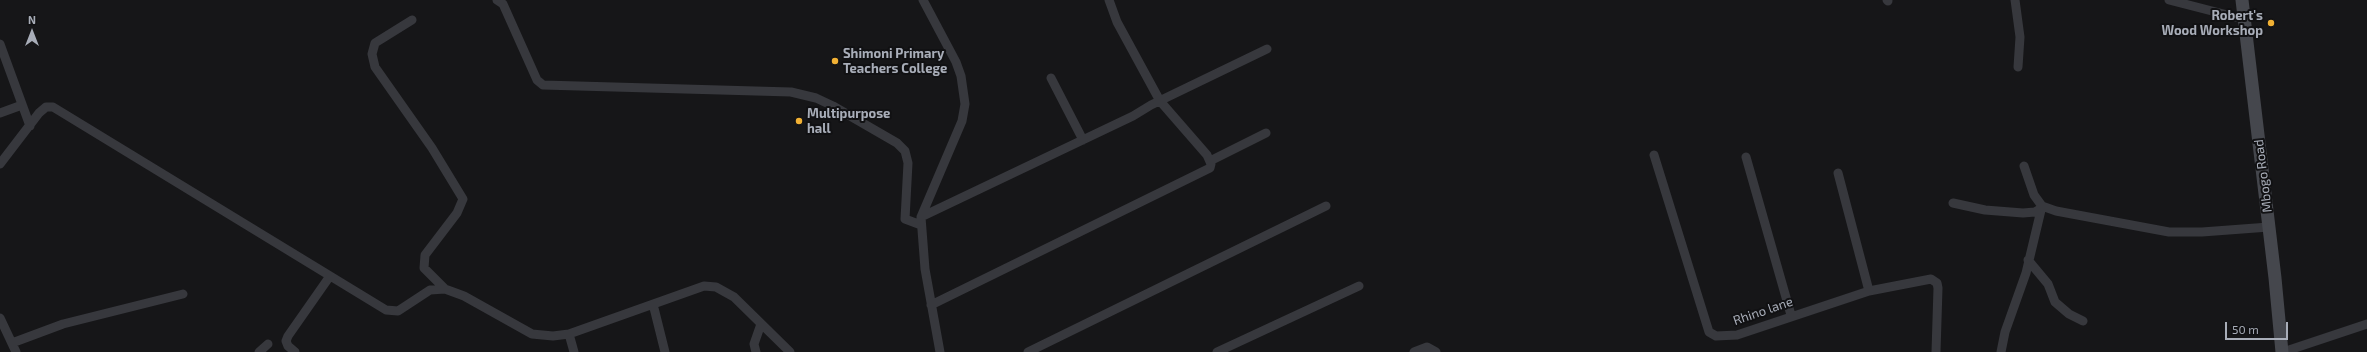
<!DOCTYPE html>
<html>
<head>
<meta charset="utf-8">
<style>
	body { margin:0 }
	#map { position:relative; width:2367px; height:352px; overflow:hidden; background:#161618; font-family:"Exo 2",sans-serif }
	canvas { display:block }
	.north { position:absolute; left:12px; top:12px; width:40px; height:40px; -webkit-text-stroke:3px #111113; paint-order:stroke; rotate:0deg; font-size:11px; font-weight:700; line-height:16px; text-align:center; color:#a8adb8 }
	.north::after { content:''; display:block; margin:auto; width:14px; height:18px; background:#a8adb8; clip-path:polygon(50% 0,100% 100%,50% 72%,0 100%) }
	.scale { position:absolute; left:2225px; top:322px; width:63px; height:18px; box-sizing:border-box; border:2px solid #a8adb8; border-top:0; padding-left:5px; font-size:12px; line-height:14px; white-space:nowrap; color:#a8adb8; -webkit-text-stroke:3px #111113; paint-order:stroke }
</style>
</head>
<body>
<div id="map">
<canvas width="2367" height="352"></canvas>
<div class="north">N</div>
<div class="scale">50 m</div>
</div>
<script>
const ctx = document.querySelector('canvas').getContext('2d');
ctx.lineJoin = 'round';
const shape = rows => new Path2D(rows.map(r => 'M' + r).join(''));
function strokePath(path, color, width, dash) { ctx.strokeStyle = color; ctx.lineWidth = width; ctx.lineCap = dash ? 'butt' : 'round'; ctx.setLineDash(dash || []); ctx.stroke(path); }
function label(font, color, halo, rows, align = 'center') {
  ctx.font = font + ' "Exo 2",sans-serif'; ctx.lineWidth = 4; ctx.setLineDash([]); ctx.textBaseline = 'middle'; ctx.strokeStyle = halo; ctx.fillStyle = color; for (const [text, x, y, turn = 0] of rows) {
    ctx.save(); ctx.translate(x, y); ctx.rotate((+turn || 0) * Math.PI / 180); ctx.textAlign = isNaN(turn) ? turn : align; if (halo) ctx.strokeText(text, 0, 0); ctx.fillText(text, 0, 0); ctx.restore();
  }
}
strokePath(shape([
	[497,0,503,4,537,80,543,85,791,92,816,98,833,106,897,143,905,151,908,163,905,219,921,225],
	[923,0,956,62,961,76,965,104,962,121,921,217,925,269,940,352],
	[1887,0,1888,1],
	[2015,0,2020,37,2018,67],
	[2169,0,2243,19],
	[412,20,375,43,372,54,375,67,432,148,463,199,457,213,425,255,424,268,445,289],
	[0,44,30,126],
	[1051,78,1083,140],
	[0,113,22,105],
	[1654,155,1709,332,1716,336,1737,335,1869,291,1931,279,1937,283,1938,288,1936,352],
	[1746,157,1791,315],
	[1210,161,1266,133],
	[0,164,39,113,46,107,53,107,386,310,398,311,430,290,445,289,464,296,532,334,553,336,569,334,704,286,716,287,734,297,790,352],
	[2024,166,2034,195,2042,206,2056,211,2169,232,2202,232,2269,227],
	[1838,173,1869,291],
	[1953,203,1985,210,2023,213,2035,212,2042,208],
	[921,217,1133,116,1151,105,1267,49],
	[2028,260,2048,284,2055,302,2069,314,2083,321],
	[653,304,665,352],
	[931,305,1210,168,1211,164,1207,155,1160,101,1117,22,1109,0],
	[0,318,16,352],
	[569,334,574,352],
	[12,343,63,324,183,294],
	[259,352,268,344],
	[295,352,288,346,286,341,288,336,330,276],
	[756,352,754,344,761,324],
	[1028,352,1326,206],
	[1217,352,1359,286],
	[1414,352,1427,347,1436,352],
	[2001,352,2005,332,2026,273,2042,206],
	[2283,352,2367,324]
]), '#37383d', 9);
strokePath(shape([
	[2242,0,2275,278,2282,352]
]), '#45474d', 13);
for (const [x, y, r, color] of [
	[2271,23,4,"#f2b134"],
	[835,61,4,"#f2b134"],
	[799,121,4,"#f2b134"]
]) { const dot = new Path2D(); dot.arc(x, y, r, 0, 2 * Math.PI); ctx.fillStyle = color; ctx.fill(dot); strokePath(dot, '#111113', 1.5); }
label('bold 13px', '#a8adb8', '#111113', [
	["Robert's",2263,16,"right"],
	["Wood Workshop",2263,31,"right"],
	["Shimoni Primary",843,54],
	["Teachers College",843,69],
	["Multipurpose",807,114],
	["hall",807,129]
], 'left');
label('13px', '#a8adb8', '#111113', [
	["Mbogo Road",2263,176,-97],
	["Rhino lane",1763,311,-19]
]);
</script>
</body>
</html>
